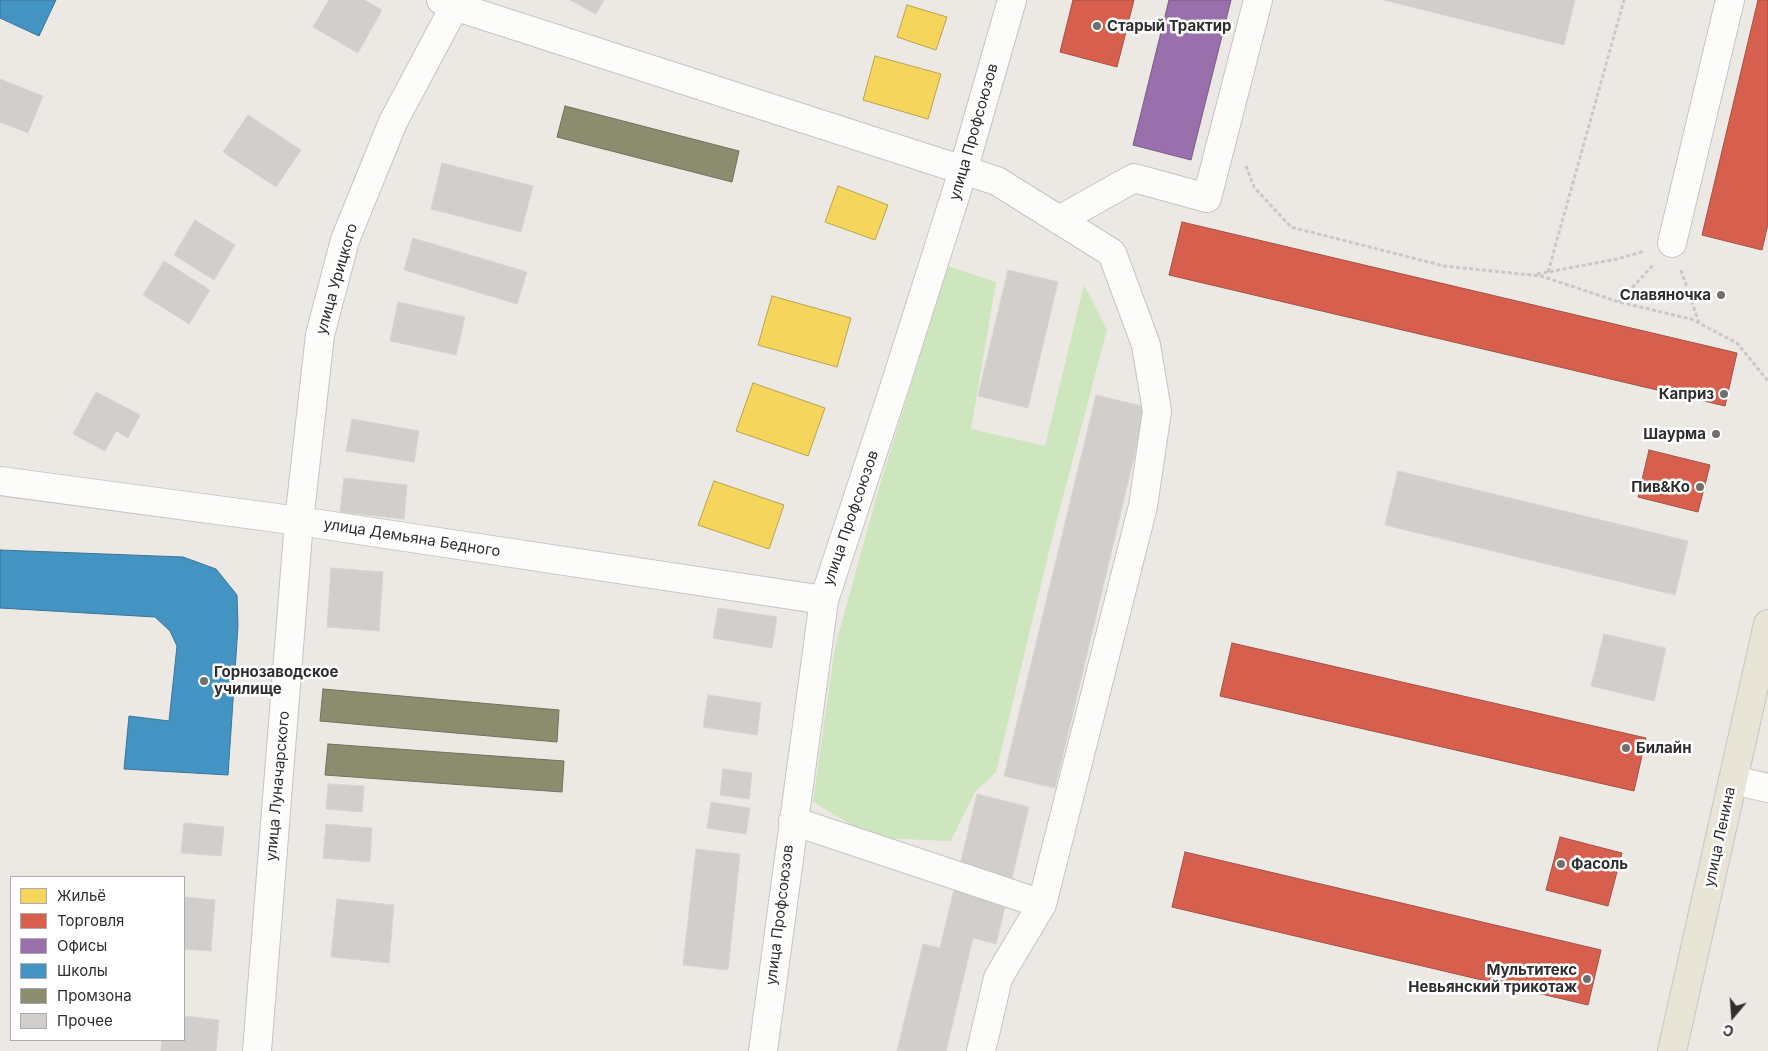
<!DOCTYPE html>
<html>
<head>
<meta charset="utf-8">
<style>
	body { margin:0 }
	#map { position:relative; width:1768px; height:1051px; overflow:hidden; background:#ece8e4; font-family:Inter,sans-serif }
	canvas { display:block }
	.legend { position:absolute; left:10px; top:876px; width:175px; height:165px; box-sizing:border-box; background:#fff; border:1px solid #ababab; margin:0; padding:6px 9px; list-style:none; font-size:15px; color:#2e2e2e }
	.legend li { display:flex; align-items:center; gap:10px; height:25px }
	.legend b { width:25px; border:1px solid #ababab }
	.north { position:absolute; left:1708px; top:991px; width:50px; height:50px; -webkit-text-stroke:4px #fff; paint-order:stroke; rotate:198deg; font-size:14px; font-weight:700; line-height:20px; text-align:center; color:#2e2e2e }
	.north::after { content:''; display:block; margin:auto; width:18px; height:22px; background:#2e2e2e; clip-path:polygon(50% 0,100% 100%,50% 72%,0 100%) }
</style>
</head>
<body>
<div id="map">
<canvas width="1768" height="1051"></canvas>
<ul class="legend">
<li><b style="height:14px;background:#f6d55c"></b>Жильё</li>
<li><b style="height:14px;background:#d6604d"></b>Торговля</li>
<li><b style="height:14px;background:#9970ab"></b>Офисы</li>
<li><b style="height:14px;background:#4393c3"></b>Школы</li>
<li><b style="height:14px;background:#8c8c6e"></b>Промзона</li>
<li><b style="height:14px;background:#d1cecb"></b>Прочее</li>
</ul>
<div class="north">С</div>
</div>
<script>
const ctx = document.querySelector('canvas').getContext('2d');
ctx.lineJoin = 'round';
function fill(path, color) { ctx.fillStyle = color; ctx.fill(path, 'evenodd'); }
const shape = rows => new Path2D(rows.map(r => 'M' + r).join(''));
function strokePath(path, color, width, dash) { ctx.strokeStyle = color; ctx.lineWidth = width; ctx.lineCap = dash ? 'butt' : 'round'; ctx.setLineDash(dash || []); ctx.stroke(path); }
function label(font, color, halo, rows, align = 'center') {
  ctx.font = font + ' Inter,sans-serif'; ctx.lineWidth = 5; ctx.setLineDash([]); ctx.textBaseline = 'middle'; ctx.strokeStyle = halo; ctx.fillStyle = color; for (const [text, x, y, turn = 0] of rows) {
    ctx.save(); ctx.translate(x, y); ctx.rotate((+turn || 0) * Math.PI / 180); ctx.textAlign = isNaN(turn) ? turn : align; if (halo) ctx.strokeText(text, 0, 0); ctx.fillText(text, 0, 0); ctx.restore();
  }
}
fill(shape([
	[948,266,996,282,971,429,1045,446,1084,285,1107,329,1051,543,996,772,975,792,951,841,874,838,813,802,835,647,879,488]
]), '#cee6be');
const homes = shape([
	[907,5,947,17,936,50,897,37,907,5],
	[875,56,941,74,928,119,863,100,875,56],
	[838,186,888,205,875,240,825,222,838,186],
	[772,296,851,318,837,367,758,345,772,296],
	[753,383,825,408,808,456,736,431,753,383],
	[714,481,784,505,769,549,698,525,714,481]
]);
fill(homes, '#f6d55c');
strokePath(homes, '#baa34e', 1);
const shops = shape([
	[1073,0,1134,0,1117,67,1060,52,1073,0],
	[1758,0,1768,0,1768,224,1762,250,1702,235,1758,0],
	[1182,222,1737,353,1725,406,1169,275,1182,222],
	[1649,450,1710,465,1698,512,1638,497,1649,450],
	[1232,643,1646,738,1634,791,1220,696,1232,643],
	[1560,837,1622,853,1608,906,1546,890,1560,837],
	[1185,852,1601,950,1588,1005,1172,907,1185,852]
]);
fill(shops, '#d6604d');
strokePath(shops, '#a45144', 1);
const offices = shape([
	[1169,0,1231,0,1191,160,1133,145,1169,0]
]);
fill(offices, '#9970ab');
strokePath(offices, '#795c86', 1);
const schools = shape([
	[0,0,56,0,39,36,0,18,0,0],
	[0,550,183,557,216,569,237,595,238,626,228,775,124,769,129,716,169,721,177,646,170,631,155,617,0,608,0,550]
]);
fill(schools, '#4393c3');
strokePath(schools, '#3d7596', 1);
const industry = shape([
	[565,106,739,151,732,182,557,137,565,106],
	[323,689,559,710,557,742,320,721,323,689],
	[328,744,564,761,562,792,325,775,328,744]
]);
fill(industry, '#8c8c6e');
strokePath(industry, '#70705b', 1);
const building = shape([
	[329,0,364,0,382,10,358,53,313,27,329,0],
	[570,0,604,0,596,14,570,0],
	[1384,0,1575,0,1564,45,1384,0],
	[0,79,43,96,28,133,0,122,0,79],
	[248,115,301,150,276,187,223,152,248,115],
	[442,163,533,186,521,232,431,209,442,163],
	[195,220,235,245,214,280,174,255,195,220],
	[413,238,527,272,517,304,404,270,413,238],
	[164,261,210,290,189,324,143,295,164,261],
	[1008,270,1058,282,1028,408,978,396,1008,270],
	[398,302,465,317,456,355,390,341,398,302],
	[96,392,140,415,128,438,116,431,105,451,73,434,96,392],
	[1096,395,1146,407,1055,788,1004,776,1096,395],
	[352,419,419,431,414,462,346,451,352,419],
	[1398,471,1688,541,1675,595,1385,525,1398,471],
	[344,478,407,485,404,519,340,512,344,478],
	[331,568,383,572,379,631,327,627,331,568],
	[718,608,777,617,772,648,713,638,718,608],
	[1604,634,1666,648,1654,701,1591,686,1604,634],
	[708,695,761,703,757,735,703,727,708,695],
	[723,769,752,773,749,799,720,795,723,769],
	[328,784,364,786,362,812,326,809,328,784],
	[977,794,1029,807,996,944,973,938,946,1051,897,1051,923,944,940,948,977,794],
	[711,802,750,808,746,834,707,828,711,802],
	[184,823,224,827,221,856,181,853,184,823],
	[326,824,372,828,370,862,323,858,326,824],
	[696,849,740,854,728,970,683,965,696,849],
	[184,897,215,900,211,951,184,949,184,897],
	[337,899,394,905,389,963,331,957,337,899],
	[184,1016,219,1020,216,1051,161,1051,162,1040,184,1040,184,1016]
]);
fill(building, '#d1cecb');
strokePath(building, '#d7d4d0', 1);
const minor = shape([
	[441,0,454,6,997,181,1112,253,1146,345,1157,411,1143,506,1042,904],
	[1059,220,1134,178,1207,198,1258,0],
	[1672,243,1730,0],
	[0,481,299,521,824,600],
	[1733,780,1768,788],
	[793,821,1042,904,998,978,981,1051],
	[257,1051,299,521,320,335,345,240,393,122,458,0],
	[763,1051,824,600,896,382,963,171,1012,0]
]);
const major = shape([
	[1672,1051,1768,624]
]);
strokePath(minor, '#c5c4c5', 30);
strokePath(major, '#c6c5c4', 30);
strokePath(shape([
	[1246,166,1254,187,1291,227,1444,266,1541,276,1619,302,1691,319,1737,343,1768,381],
	[1681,270,1699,323],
	[1548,272,1624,0],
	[1537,274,1617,259,1645,251],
	[1619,302,1654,264]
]), '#c9c9c8', 3, [4, 2.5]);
strokePath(minor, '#fcfcfb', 28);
strokePath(major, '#e8e4d6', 28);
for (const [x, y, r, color] of [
	[1097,26,5,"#706f6e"],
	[1721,295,5,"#706f6e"],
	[1724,394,5,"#706f6e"],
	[1716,434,5,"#706f6e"],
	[1700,487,5,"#706f6e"],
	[204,681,5,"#706f6e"],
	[1626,748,5,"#706f6e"],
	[1561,864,5,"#706f6e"],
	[1587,979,5,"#706f6e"]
]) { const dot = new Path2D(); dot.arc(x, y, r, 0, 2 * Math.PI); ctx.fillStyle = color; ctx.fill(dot); strokePath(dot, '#fff', 2); }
label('bold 15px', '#2e2e2e', '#fff', [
	["Старый Трактир",1107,26,"left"],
	["Славяночка",1711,295],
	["Каприз",1714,394],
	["Шаурма",1706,434],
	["Пив&Ко",1690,487],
	["Горнозаводское",214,672,"left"],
	["училище",214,689,"left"],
	["Билайн",1636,748,"left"],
	["Фасоль",1571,864,"left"],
	["Мультитекс",1577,970],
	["Невьянский трикотаж",1577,987]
], 'right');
label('15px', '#2e2e2e', '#fff', [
	["улица Профсоюзов",974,132,-74],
	["улица Урицкого",337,279,-74],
	["улица Профсоюзов",851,518,-71],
	["улица Демьяна Бедного",412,538,9],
	["улица Луначарского",278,786,-85],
	["улица Ленина",1720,837,-78],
	["улица Профсоюзов",780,915,-83]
]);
</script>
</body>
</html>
